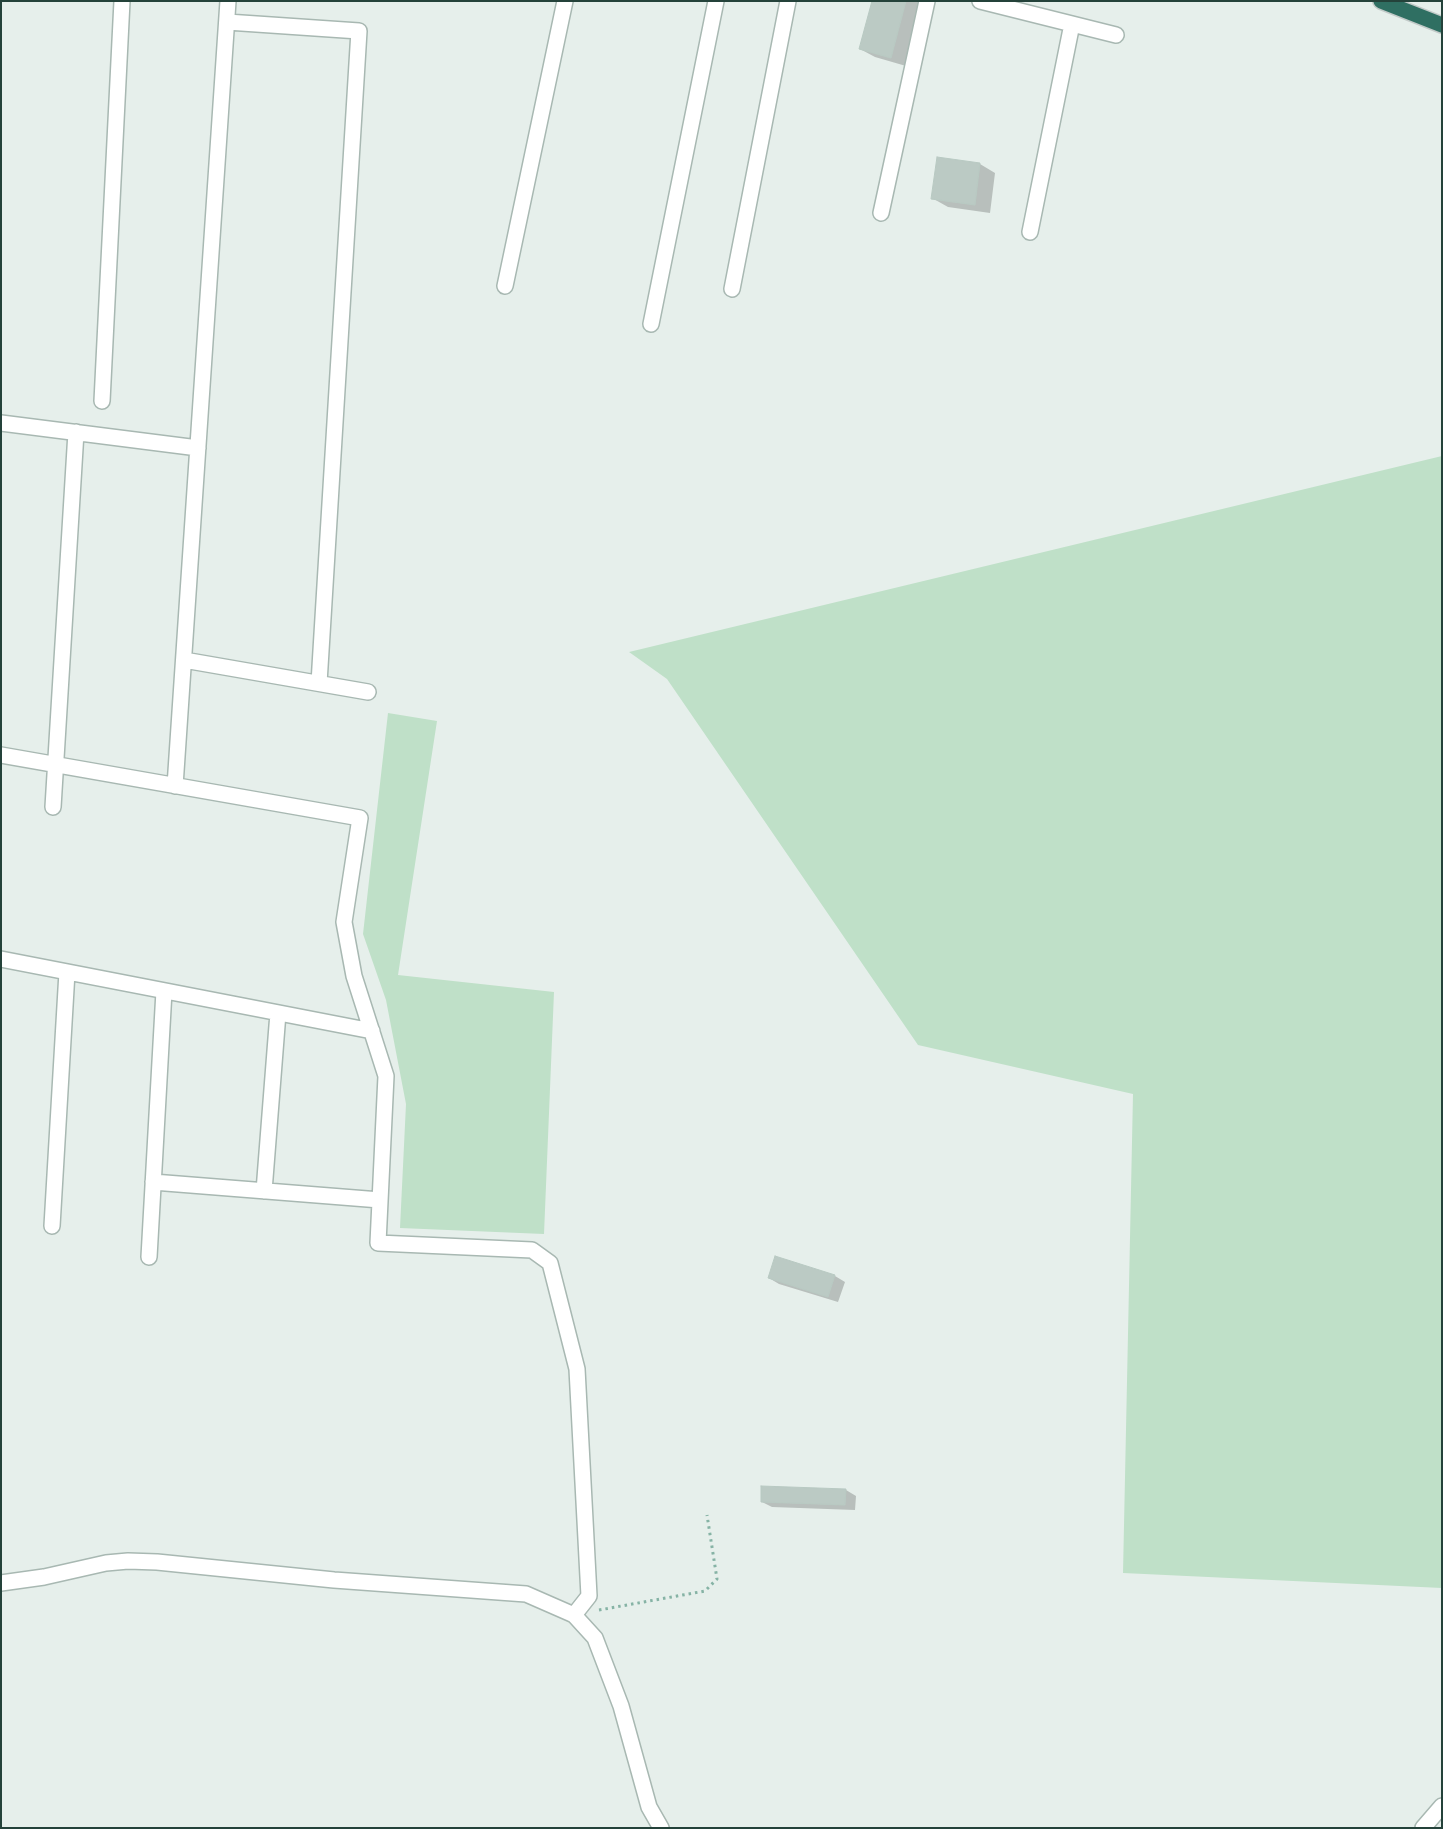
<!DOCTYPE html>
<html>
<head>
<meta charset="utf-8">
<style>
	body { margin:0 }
	#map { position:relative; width:1443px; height:1829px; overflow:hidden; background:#e6efeb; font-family:Lato,sans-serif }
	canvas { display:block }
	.frame { position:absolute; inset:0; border:2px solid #24423a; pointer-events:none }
</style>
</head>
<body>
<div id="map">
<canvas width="1443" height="1829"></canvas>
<div class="frame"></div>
</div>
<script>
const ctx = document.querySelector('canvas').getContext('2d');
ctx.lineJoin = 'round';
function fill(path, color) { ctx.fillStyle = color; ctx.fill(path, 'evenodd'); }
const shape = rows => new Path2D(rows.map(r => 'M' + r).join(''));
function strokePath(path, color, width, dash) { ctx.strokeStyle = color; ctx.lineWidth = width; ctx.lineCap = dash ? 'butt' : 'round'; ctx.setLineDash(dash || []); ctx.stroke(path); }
fill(shape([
	[1442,456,1442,1588,1123,1573,1133,1094,918,1045,667,679,629,652],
	[388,713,437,721,398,975,554,992,544,1234,400,1228,406,1104,386,1000,363,934]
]), '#bfe0c8');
fill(shape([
	[873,1,924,1,906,66,875,57,860,49],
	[938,159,980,164,995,173,990,213,948,207,932,198],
	[776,1258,835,1276,845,1282,838,1302,779,1284,769,1278],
	[846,1490,856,1496,855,1510,772,1507,762,1502]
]), '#0003');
const building = shape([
	[872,1,906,1,891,58,859,49,872,1],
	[937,157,980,163,975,205,931,199,937,157],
	[775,1256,835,1275,828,1297,768,1278,775,1256],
	[761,1486,846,1489,845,1505,761,1502,761,1486]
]);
fill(building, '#bbcac4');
strokePath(building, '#b8c9c2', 1);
const minor = shape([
	[980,1,1116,35],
	[227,22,359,31,319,683],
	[881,213,927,1],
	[1030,232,1072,24],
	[505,286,565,1],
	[732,289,788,1],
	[651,324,716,1],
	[102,401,122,1],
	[1,423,198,448],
	[184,660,368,692],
	[1,755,360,818,344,922,354,976,386,1076,378,1243,532,1250,550,1263,577,1369,589,1596,574,1615],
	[175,786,228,1],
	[53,807,76,432],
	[1,959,372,1031],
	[153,1182,380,1200],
	[264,1191,278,1013],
	[52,1226,67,972],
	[149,1257,164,991]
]);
const tertiary = shape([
	[1,1583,44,1577,106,1563,128,1561,157,1562,334,1580,526,1594,574,1615,595,1638,621,1706,649,1807,661,1828],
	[1423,1828,1442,1806]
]);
const motorway = shape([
	[1381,1,1442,25]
]);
strokePath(minor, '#a8b8b2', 18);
strokePath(tertiary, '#a8b8b2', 18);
strokePath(motorway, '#c2cac8', 18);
strokePath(shape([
	[599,1610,705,1591,717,1579,707,1515]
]), '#86b3a5', 3, [2.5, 4]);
strokePath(minor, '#fff', 15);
strokePath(tertiary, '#fff', 15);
strokePath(motorway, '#2f6f62', 15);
</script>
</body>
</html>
